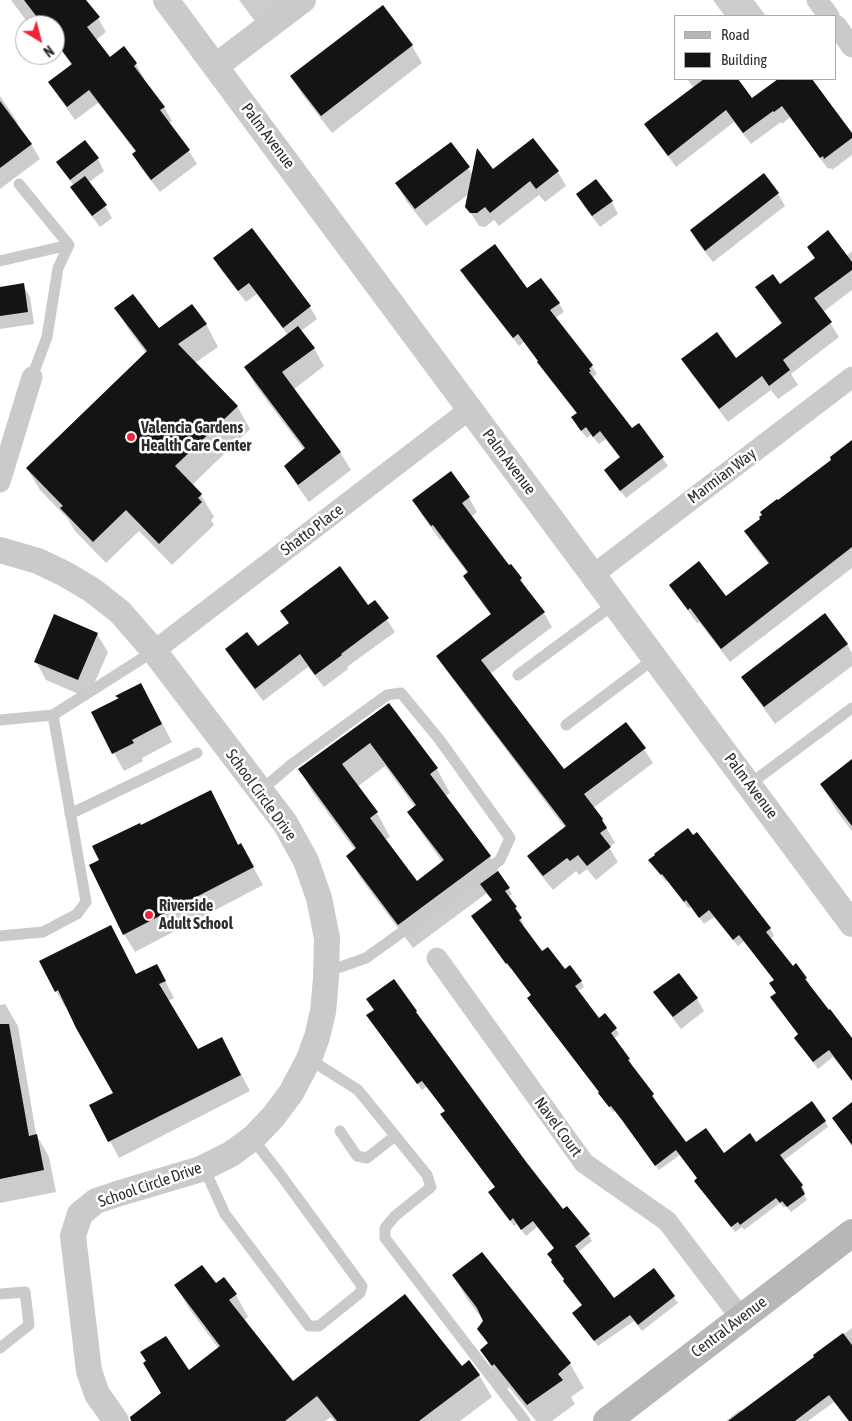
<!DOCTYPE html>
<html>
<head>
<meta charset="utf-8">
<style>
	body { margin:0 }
	#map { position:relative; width:852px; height:1421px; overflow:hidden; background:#fff; font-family:"Asap Condensed",sans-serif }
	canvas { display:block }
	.legend { position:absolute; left:674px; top:15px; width:162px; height:65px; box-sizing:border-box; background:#fff; border:1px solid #ababab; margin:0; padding:6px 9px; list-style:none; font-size:15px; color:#2d2d2d }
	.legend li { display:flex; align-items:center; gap:10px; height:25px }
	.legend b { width:25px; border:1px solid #ababab }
	.north { position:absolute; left:15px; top:15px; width:50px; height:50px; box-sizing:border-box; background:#fff; border:1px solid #ababab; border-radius:50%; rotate:143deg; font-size:14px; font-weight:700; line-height:20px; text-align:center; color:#2d2d2d }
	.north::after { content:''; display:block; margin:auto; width:18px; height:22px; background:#f02437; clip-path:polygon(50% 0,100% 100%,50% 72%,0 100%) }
</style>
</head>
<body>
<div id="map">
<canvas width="852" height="1421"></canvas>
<ul class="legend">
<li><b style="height:6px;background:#b7b7b7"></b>Road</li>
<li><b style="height:14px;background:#141414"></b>Building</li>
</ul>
<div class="north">N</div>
</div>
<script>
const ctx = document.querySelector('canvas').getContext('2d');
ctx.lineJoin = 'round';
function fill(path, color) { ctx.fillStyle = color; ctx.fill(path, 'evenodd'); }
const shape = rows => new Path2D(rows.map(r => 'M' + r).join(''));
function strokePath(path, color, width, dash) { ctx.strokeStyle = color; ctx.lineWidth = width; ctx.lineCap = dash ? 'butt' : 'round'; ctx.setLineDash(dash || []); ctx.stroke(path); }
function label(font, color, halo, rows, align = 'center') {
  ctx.font = font + ' "Asap Condensed",sans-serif'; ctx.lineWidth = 5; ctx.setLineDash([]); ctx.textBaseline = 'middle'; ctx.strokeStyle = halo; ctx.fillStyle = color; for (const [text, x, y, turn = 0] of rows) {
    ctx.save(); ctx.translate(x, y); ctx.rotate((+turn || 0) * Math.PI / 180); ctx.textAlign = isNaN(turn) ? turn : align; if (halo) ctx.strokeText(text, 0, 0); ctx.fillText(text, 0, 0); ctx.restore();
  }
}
fill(shape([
	[11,0,85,0,98,18,106,32,96,40,110,59,124,48,136,64,144,78,142,79,164,107,172,121,169,123,189,151,197,164,160,192,141,168,133,154,136,152,98,103,75,120,58,96,50,82,72,66,55,42,55,25,42,25,36,17,28,23],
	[239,0,287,0,257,24],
	[713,0,754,0,766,16,723,16,724,15],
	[412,46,422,63,332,133,302,94,292,76],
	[687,79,736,79,752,100,780,79,811,79,852,135,852,155,832,170,831,168,828,169,790,117,782,124,781,122,751,144,734,122,676,167,653,136,646,124,694,88],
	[0,96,18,123,16,124,31,144,40,159,0,189],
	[450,143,473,175,492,170,558,172,566,186,545,202,539,195,499,226,494,220,485,227,479,226,467,207,469,194,426,226,407,202,397,184],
	[98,159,104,171,88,183,105,206,112,218,100,227,79,199,72,187,74,186,58,163],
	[764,175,778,194,785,206,713,262,698,243,691,231],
	[577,194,612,202,618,214,600,227,584,206],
	[252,230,310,307,317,319,301,331,314,348,324,366,293,390,340,452,351,470,309,502,296,484,285,466,304,450,256,386,246,368,288,335,257,294,246,302,221,270,214,258],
	[808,247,846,256,852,251,852,290,823,312,839,337,791,374,798,385,778,399,771,390,728,422,691,373,683,359,736,360,782,325,765,301,757,287,780,286,815,259],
	[462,271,527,290,559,303,564,312,555,318,592,366,597,374,593,377,595,380,632,430,639,425,668,466,626,498,610,478,621,459,606,439,599,444,591,435,587,438,577,426,577,414,543,370,539,362,524,342,519,346,466,279],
	[23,285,30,297,34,324,0,329,0,288],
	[116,308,159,330,206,324,218,347,195,363,237,406,250,429,192,485,201,495,214,517,211,520,214,525,172,565,139,531,106,563,75,531,68,519,40,490,27,468,146,353,129,330],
	[852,441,852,568,730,662,699,622,697,623,679,599,670,585,726,598,769,565,754,546,746,532,761,520,777,502,833,460],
	[469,498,477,512,471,517,509,567,521,579,529,593,544,613,552,627,490,674,564,771,644,749,653,763,593,808,602,820,615,843,609,847,618,862,596,880,587,869,579,875,576,871,553,890,537,870,529,856,565,828,446,670,438,656,491,615,473,591,464,577,468,574,442,539,440,540,422,515,414,501],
	[375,602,395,632,347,667,348,669,324,687,308,667,263,701,234,662,227,649,258,648,289,624,282,611,368,606],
	[97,634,108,652,88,698,46,680,36,662],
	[847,644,852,653,852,666,775,724,754,695,743,677],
	[116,696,151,702,172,742,142,758,143,761,124,771,114,753,118,699],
	[389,704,437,769,450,793,445,796,490,857,512,894,508,897,519,913,517,914,524,924,522,926,542,953,564,971,581,981,584,987,577,992,599,1020,616,1029,619,1034,614,1039,629,1059,632,1065,631,1066,653,1095,656,1101,655,1102,686,1143,724,1155,825,1121,828,1127,783,1161,802,1186,805,1192,803,1193,807,1200,791,1212,786,1206,784,1208,780,1203,744,1230,742,1227,735,1232,699,1187,698,1179,680,1155,659,1170,626,1126,615,1111,613,1112,603,1099,600,1093,532,996,511,968,510,969,476,922,493,901,487,893,413,948,361,879,348,856,355,850,313,793,300,769],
	[385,766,415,807,409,812,423,835,443,863,416,882,385,840,390,837,377,813,357,787],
	[852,760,852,831,838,813,821,784],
	[211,791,239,846,251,863,263,885,135,952,124,934,91,865,101,860,140,826],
	[654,867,770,928,774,936,770,939,792,968,806,978,810,985,809,986,852,1040,852,1072,848,1075,833,1057,818,1069,800,1045,799,1035,771,997,777,993,775,981,744,941,738,946,714,917,704,924,691,907,688,908,667,880,666,882],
	[41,962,137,976,157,965,174,998,168,1001,197,1051,222,1039,250,1091,119,1158,91,1105,114,1093,67,1006,65,1007,56,991],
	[679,975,697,999,704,1011,681,1029,662,1004,655,992],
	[5,1004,18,1026,36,1134,49,1157,56,1192,0,1203,0,1005],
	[416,1012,526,1164,563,1211,567,1207,589,1235,592,1241,578,1252,613,1299,653,1269,678,1303,642,1331,634,1321,598,1346,577,1319,583,1306,564,1281,565,1280,555,1249,537,1227,526,1236,517,1224,514,1226,494,1199,496,1188,446,1112,427,1086,422,1090,372,1022],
	[852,1104,852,1146,833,1118],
	[481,1253,570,1364,584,1388,571,1397,575,1404,552,1421,536,1421,509,1387,507,1389,495,1374,482,1350,488,1344,479,1329,484,1321,467,1299,454,1276],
	[223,1279,236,1295,248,1317,243,1321,293,1383,462,1368,479,1375,492,1397,460,1421,334,1421,331,1417,325,1421,138,1421,189,1372,219,1349,188,1307,176,1286,216,1285],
	[852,1328,852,1421,849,1421,834,1402,808,1421,726,1421,740,1410,742,1412]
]), '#0003');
fill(shape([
	[24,0,86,0,100,17,87,27,110,57,124,46,137,63,134,66,165,107,160,110,190,150,151,180,132,154,136,151,89,90,67,107,48,82,72,64,55,41,55,25,43,25],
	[383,5,413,45,321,116,290,76],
	[704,79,738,79,752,98,778,79,812,79,852,133,852,138,824,159,823,156,820,158,782,106,774,112,773,111,743,133,726,110,668,156,644,124],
	[0,101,32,144,0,168],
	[533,138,559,171,536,189,530,181,490,213,485,207,477,213,470,213,465,207,477,148,493,169],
	[85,140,99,158,70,180,56,162],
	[451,142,470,167,415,209,395,183],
	[764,173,779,193,705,251,690,230],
	[85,176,107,205,92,216,70,187],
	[596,179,613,201,592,216,576,194],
	[252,228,311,306,283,328,249,283,238,291,213,258],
	[828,230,852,262,852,270,814,298,832,322,783,360,790,370,769,386,762,376,719,409,681,359,717,332,736,358,782,323,755,287,773,274,780,284,815,258,807,247],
	[495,244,527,288,541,278,560,303,550,310,593,365,589,369,591,371,589,372,595,380,632,428,639,423,664,457,620,491,604,470,620,457,600,431,593,437,586,427,581,431,571,417,577,413,537,362,538,361,518,334,513,338,460,270],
	[24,283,28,312,0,316,0,287],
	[133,294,159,328,192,304,207,324,178,344,238,406,175,466,202,494,198,498,202,502,159,544,126,510,93,542,60,508,63,506,26,468,147,351,114,308],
	[298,326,315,348,282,372,341,452,298,485,284,466,305,448,244,367],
	[852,440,852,547,721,649,690,608,688,610,669,585,699,561,726,596,769,563,744,531,760,519,759,517,762,515,760,512,777,499,778,500,831,460,830,457],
	[451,471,470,497,462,503,509,565,511,564,522,578,520,580,545,612,481,660,564,769,626,722,646,748,584,794,603,819,602,820,607,828,600,833,611,847,587,866,578,855,570,861,567,858,543,876,527,856,566,826,436,656,491,614,463,576,468,572,433,525,431,526,412,500],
	[340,566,368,605,375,600,389,618,341,654,342,655,315,675,300,654,255,689,225,649,247,632,258,646,289,623,280,611],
	[825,613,848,644,764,707,741,677],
	[54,614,98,633,78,680,34,662],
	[141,683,162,724,132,740,134,743,112,754,91,712,119,698,115,696],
	[389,703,438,768,430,774,491,856,398,925,346,856,356,848,298,769],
	[370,743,416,805,407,812,444,860,417,881,370,818,378,812,342,764],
	[852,759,852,826,820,784],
	[211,790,238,845,241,843,254,867,123,935,89,865,99,860,92,846,140,823,141,825],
	[688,828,693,835,697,832,771,928,766,932,793,966,796,963,807,978,805,979,829,1010,830,1009,852,1038,852,1081,829,1050,813,1062,794,1038,798,1034,770,997,776,993,769,983,774,980,739,935,733,940,709,910,699,918,686,900,684,902,662,874,661,875,648,860,655,855,654,854],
	[498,871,510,888,505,891,517,907,515,908,522,918,519,920,542,951,548,947,565,969,570,965,582,981,575,986,599,1018,605,1013,617,1028,611,1033,630,1059,628,1060,654,1094,652,1096,686,1142,706,1128,724,1153,750,1133,756,1142,812,1101,826,1121,780,1155,803,1185,801,1187,805,1194,787,1207,782,1201,780,1203,776,1198,740,1225,738,1222,731,1227,694,1181,697,1178,676,1150,655,1166,622,1120,611,1106,609,1107,598,1093,599,1092,527,998,531,995,507,963,506,964,471,916,492,900,480,884],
	[111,925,136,974,157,964,166,981,159,984,198,1049,222,1037,241,1075,108,1142,89,1105,113,1093,76,1028,58,990,55,992,39,961],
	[679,973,698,998,673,1017,653,992],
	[394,979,417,1011,416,1012,527,1163,563,1209,567,1206,590,1234,575,1246,614,1298,654,1268,675,1296,638,1325,630,1315,594,1341,572,1313,582,1305,563,1281,564,1279,551,1262,552,1260,547,1254,554,1248,533,1221,521,1230,513,1218,510,1221,488,1192,495,1187,440,1114,445,1111,422,1081,417,1084,366,1015,374,1010,366,999],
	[0,1024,9,1024,29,1136,37,1134,44,1170,0,1179],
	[852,1102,852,1145,832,1118],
	[482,1252,571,1363,558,1374,563,1380,527,1405,494,1364,492,1366,480,1350,488,1343,477,1329,483,1321,477,1308,452,1275],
	[202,1265,216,1283,224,1277,237,1294,229,1300,293,1381,405,1294,462,1366,469,1360,480,1375,419,1421,337,1421,317,1396,285,1421,131,1421,130,1417,161,1393,143,1363,146,1361,140,1352,166,1336,189,1370,220,1346,174,1285],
	[843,1333,852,1345,852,1421,849,1421,829,1395,795,1421,728,1421,814,1357,813,1355]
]), '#141414');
strokePath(shape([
	[19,184,69,245,58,268,47,337,32,377],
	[0,261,69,245],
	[518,675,614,604],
	[0,720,53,715,154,651],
	[566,725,655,658],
	[750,784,852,708],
	[260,791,292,764,387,695,401,693,439,739,510,838,500,860,405,930,366,958,326,972],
	[70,814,197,753],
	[0,936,43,932,77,914,86,902,53,715],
	[309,1059,358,1090,427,1175,431,1187,395,1216,385,1228,385,1238,525,1421],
	[340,1131,357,1156,367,1158,395,1136],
	[204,1168,225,1214,309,1326,319,1326,360,1293,362,1286,280,1174,252,1138],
	[0,1294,25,1292,29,1325,0,1348]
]), '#cacaca', 11);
strokePath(shape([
	[817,0,829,16],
	[836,25,852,47],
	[0,482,32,377],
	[593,575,852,377],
	[154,651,470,409],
	[437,958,584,1163,667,1221,741,1318]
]), '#cacaca', 21);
strokePath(shape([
	[166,0,852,924],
	[216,66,303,0],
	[0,550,38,561,65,574,92,590,120,612,154,651,285,823,306,861,319,898,327,938,326,978,323,1012,317,1037,309,1059,291,1093,273,1117,254,1137,231,1154,201,1169,120,1193,96,1201,80,1214,73,1236,89,1371,97,1394,116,1421]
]), '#cacaca', 26);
strokePath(shape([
	[607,1421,852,1233]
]), '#b7b7b7', 28);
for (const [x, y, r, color] of [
	[131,437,5,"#f02437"],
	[149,915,5,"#f02437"]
]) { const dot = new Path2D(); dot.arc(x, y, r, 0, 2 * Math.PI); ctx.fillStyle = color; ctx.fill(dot); strokePath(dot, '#fff', 2); }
label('16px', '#2d2d2d', '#fff', [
	["Palm Avenue",268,136,53],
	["Palm Avenue",509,462,53],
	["Marmian Way",722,476,-37],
	["Shatto Place",312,530,-37],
	["Palm Avenue",751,786,53],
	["School Circle Drive",261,795,54],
	["Navel Court",558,1127,54],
	["School Circle Drive",150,1185,-19],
	["Central Avenue",729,1327,-37]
]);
label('bold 16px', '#2d2d2d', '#fff', [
	["Valencia Gardens",141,428],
	["Health Care Center",141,446],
	["Riverside",159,906],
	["Adult School",159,924]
], 'left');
</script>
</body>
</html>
